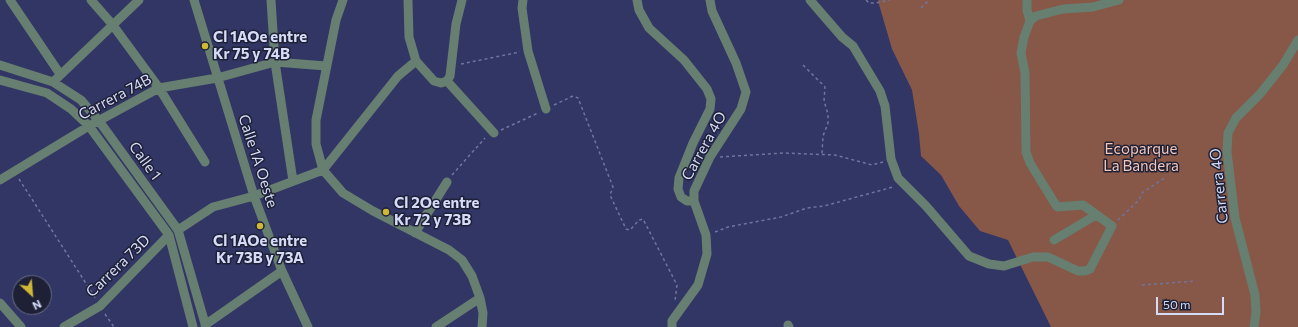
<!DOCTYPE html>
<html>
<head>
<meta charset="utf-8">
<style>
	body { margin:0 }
	#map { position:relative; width:1298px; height:327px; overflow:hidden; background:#323665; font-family:Commissioner,sans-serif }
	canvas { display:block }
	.north { position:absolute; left:12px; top:275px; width:40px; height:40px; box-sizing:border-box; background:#1e2136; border:1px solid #686b84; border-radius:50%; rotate:154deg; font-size:11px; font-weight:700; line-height:16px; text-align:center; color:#d6dbf8 }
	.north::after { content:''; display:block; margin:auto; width:14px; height:18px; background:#d1b736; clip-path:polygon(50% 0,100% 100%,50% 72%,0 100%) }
	.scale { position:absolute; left:1156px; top:297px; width:68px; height:18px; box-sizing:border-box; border:2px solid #d6dbf8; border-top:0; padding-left:5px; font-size:12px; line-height:14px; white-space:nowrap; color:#d6dbf8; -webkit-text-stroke:3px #1e2136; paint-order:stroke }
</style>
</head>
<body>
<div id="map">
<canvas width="1298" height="327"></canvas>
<div class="north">N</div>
<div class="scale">50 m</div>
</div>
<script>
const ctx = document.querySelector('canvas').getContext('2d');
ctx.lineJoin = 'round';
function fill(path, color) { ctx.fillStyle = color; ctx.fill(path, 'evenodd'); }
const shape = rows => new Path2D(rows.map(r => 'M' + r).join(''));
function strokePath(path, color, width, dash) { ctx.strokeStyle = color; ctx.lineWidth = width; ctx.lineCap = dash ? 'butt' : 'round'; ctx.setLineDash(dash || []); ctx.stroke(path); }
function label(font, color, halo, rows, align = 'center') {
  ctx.font = font + ' Commissioner,sans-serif'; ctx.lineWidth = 3; ctx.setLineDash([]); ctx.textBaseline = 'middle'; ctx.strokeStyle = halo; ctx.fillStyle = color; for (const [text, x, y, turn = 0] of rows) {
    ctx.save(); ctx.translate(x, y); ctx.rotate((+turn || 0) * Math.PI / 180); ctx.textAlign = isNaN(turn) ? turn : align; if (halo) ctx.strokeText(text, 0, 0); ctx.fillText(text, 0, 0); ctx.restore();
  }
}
fill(shape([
	[879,0,1298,0,1298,327,1051,327,1008,240,980,231,959,206,941,175,921,156,919,134,912,90,892,49,878,1]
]), '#875748');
strokePath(shape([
	[866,0,869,3,876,3,890,0],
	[921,8,929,0],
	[461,64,520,52],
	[803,65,825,87,824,101,828,114,828,123,823,136,822,154],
	[554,105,573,96,578,98,613,187,610,195,626,229,630,230,639,220,643,219,677,285,675,301],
	[501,130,538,113],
	[720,157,783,153,835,155,872,165,883,162],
	[452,175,485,138],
	[19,179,96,299],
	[1118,220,1139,200,1142,193,1166,177],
	[715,232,728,227,781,217,807,208,824,206,893,187],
	[1142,285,1196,281],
	[105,314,114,327]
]), '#71759d', 1.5, [3, 3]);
strokePath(shape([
	[10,0,60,74],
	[91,0,112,24,159,88,205,162],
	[194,0,254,196,282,271,308,327],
	[271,0,275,62,293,181],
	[343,0,336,20,316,120,316,144,323,170,343,193,373,211,449,250,462,260,472,276,480,298,483,313,482,327],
	[408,0,409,37,416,61,434,81,441,83,447,81,450,76,456,24,462,0],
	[523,0,522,8,528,51,546,109],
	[637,0,639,10,649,28,684,60,707,89,711,99,710,109,693,143,679,178,678,189,681,197,687,201,694,201],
	[810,0,842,37,853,46,880,91,885,106,891,159,898,178,926,206,969,256,989,264,1004,266,1033,257,1048,257,1078,271,1085,271,1090,269,1112,226,1083,205,1057,207,1030,163,1026,152,1025,73,1021,53,1024,37,1030,21,1027,10,1027,0],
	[1030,21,1036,16,1063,9,1093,7,1119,0],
	[0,65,53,82,81,100,99,121,178,230,206,327],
	[0,80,47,93,71,109,89,126,169,235,193,327],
	[447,81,494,133],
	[53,82,139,0],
	[323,170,398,76,416,61],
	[0,180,89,126,159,88,217,78,275,62,326,66],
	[178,230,213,207,254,196,323,170],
	[415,233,447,182],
	[1054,240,1096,215],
	[0,303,21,327],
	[205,325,282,271],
	[788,325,789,327],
	[64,327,100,306,169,235],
	[436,327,480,298],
	[672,327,672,321,698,285,707,254,706,235,694,201,694,191,710,157,741,109,746,92,736,63,712,11,710,0],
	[1254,327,1256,312,1255,295,1235,218,1227,152,1228,133,1236,118,1260,94,1283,65,1298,40]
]), '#677f70', 9);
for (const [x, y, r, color] of [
	[205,46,4,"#d1b736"],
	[386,212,4,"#d1b736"],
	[260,226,4,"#d1b736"]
]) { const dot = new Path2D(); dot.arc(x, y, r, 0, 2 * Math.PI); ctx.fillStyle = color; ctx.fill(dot); strokePath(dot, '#1e2136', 1.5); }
label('bold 15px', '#d6dbf8', '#1e2136', [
	["Cl 1AOe entre",213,37],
	["Kr 75 y 74B",213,54],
	["Cl 2Oe entre",394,203],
	["Kr 72 y 73B",394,220],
	["Cl 1AOe entre",260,241,"center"],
	["Kr 73B y 73A",260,258,"center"]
], 'left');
label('15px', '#d6dbf8', '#1e2136', [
	["Carrera 74B",115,97,-28],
	["Carrera 4O",704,146,-61],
	["Calle 1",145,161,54],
	["Calle 1A Oeste",258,161,72],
	["Carrera 4O",1219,186,-96],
	["Carrera 73D",118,266,-44]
]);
label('15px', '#f5c7b9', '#1e2136', [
	["Ecoparque",1141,149],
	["La Bandera",1141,166]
]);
</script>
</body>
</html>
